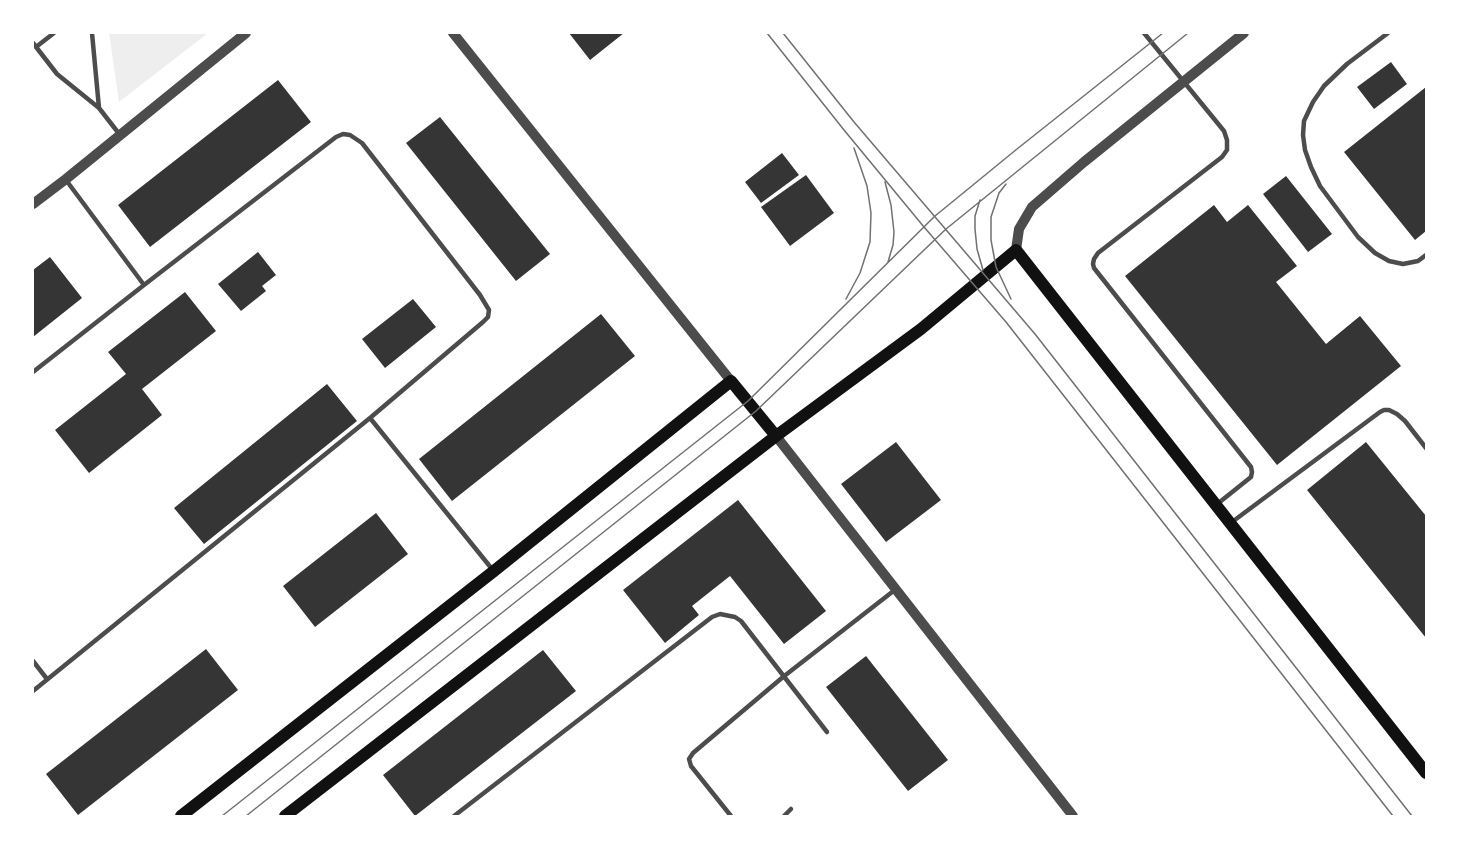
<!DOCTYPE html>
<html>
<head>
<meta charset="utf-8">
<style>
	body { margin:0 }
	#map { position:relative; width:1459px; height:849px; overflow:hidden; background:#fff; font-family:Mulish,sans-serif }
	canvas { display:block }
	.frame { position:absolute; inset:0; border:34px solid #fff; pointer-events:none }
</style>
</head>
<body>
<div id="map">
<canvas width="1459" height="849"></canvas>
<div class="frame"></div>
</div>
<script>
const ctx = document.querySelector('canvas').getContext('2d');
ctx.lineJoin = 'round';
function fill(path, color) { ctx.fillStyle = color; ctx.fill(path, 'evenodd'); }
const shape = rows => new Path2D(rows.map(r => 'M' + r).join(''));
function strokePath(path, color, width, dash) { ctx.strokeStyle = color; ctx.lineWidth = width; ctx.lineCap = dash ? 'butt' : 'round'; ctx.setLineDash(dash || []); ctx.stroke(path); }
fill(shape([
	[109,33,208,33,119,102]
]), '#eee');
fill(shape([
	[569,33,624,33,590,60],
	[1391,62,1407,84,1374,109,1357,87],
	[278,80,311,122,150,247,118,205],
	[1426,87,1426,231,1415,240,1344,152],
	[440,117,550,254,516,281,406,143],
	[782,153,799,175,761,203,745,182],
	[806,175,834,213,790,246,761,207],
	[1286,176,1332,234,1308,252,1263,194],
	[1214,205,1227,222,1248,205,1297,266,1276,282,1326,344,1360,316,1401,366,1277,465,1125,276],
	[258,252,276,275,262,286,266,291,241,311,218,284],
	[50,257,82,298,33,337,33,270],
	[185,292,216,331,142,389,162,415,89,473,55,430,126,374,108,352],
	[413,299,436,327,385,368,362,339],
	[601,314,635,356,452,501,419,459],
	[327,384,357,421,204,544,174,508],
	[896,442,941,500,886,542,841,484],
	[1366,442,1426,516,1426,638,1307,490],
	[738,500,826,611,784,644,730,576,692,606,699,615,665,643,623,590],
	[376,513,408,554,315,627,283,586],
	[206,649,238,690,78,815,46,774],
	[543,650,576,691,415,816,383,775],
	[866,656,948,760,908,791,826,687]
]), '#353535');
strokePath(shape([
	[92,33,99,108,120,135],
	[1144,33,1224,131,1227,140,1227,150,1222,157,1098,253,1094,259,1093,264,1094,268,1251,467,1252,472,1251,477,1216,505],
	[1388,33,1347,64,1324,86,1313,102,1304,121,1303,135,1305,150,1311,167,1320,186,1358,237,1375,253,1389,261,1403,264,1418,261,1426,255],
	[33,43,57,74,99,108],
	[36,47,54,33],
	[66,180,144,285,336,137,343,134,350,135,362,143,480,295,489,310,488,317,483,322,370,418,492,569],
	[33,372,144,285],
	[1232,522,1380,412,1384,410,1389,410,1397,414,1405,421,1426,448],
	[33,661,47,679],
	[33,691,370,418],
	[454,816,712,617,720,614,735,617,741,621,827,732],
	[731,816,691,766,689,759,693,753,783,677,896,589],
	[784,816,791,809]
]), '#4c4c4c', 4.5);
strokePath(shape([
	[453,33,731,381],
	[33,204,66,179,246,33],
	[1016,250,1019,229,1032,207,1084,162,1244,33],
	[776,436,1073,816]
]), '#4c4c4c', 10);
strokePath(shape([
	[181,816,494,571,731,381,776,436],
	[285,816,776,436,921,329,1016,250,1426,773]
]), '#111', 12);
strokePath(shape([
	[767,33,844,130,924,227,1006,322,1393,816],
	[783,33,854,122,1035,334,1412,816],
	[885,182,891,205,894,232,893,245,888,262],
	[1006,184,999,193,991,217,991,240,996,267,1011,299],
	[980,200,975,216,975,229,977,249,983,270],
	[846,299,860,273,870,242,871,213,867,186,854,148],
	[222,816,748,401,935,216,1017,149,1163,33],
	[246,816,756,411,946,229,1188,33]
]), '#707070', 1.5);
</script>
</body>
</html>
